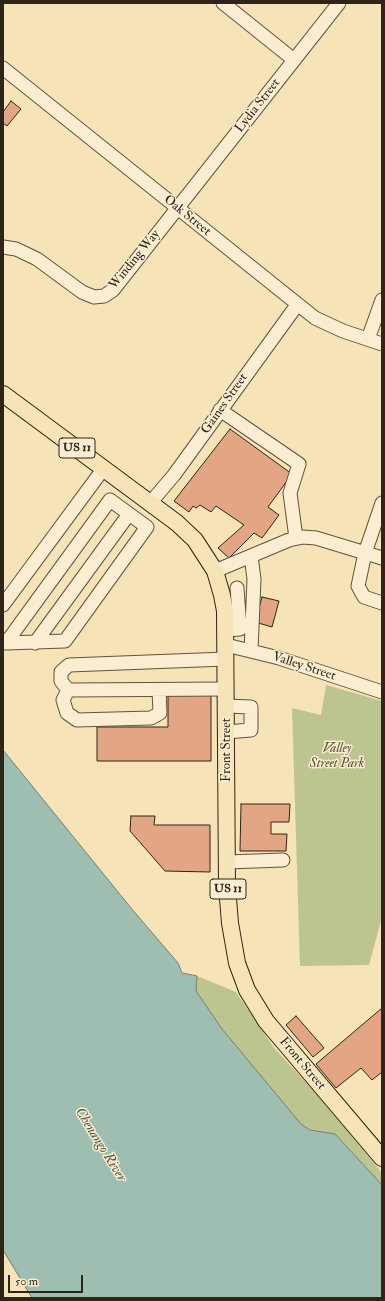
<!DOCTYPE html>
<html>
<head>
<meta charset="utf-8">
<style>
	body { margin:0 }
	#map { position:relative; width:385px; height:1301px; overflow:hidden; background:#f7e3b8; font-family:"IM FELL Double Pica",serif }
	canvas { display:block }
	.frame { position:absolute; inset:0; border:4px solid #2e2417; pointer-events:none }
	.scale { position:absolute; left:8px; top:1275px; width:75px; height:18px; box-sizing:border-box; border:2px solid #2e2417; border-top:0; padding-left:5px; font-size:12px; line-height:14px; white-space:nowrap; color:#2e2417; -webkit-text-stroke:3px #faedd1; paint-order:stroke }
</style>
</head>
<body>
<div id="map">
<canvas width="385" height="1301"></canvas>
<div class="frame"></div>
<div class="scale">50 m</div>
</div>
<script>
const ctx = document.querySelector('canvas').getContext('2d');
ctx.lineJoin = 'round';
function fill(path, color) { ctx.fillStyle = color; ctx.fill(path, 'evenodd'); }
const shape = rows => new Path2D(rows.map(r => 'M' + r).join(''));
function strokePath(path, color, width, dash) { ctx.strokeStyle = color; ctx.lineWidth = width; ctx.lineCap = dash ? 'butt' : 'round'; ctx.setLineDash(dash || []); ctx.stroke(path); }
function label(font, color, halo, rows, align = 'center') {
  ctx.font = font + ' "IM FELL Double Pica",serif'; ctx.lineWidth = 3; ctx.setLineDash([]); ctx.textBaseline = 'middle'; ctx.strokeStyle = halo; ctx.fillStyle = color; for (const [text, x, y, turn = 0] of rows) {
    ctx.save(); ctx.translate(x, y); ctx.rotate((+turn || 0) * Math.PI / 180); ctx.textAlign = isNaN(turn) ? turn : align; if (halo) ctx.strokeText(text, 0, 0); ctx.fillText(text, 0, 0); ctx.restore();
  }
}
fill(shape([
	[326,685,382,701,382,917,369,965,300,966,292,708,321,715],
	[197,976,236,992,275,1049,324,1102,382,1173,382,1185,335,1134,310,1130,301,1124,222,1029,196,991]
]), '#bcc490');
const water = shape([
	[3,750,131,908,178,963,182,973,197,976,196,991,222,1029,301,1124,310,1130,335,1134,382,1185,382,1298,32,1298,3,1250,3,750]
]);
fill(water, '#9dbeb1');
strokePath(water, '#718073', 1);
const building = shape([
	[11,101,21,109,7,126,3,123,3,112,11,101],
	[230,429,292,474,268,507,279,515,262,538,254,533,229,558,218,548,244,525,216,506,211,512,200,505,196,508,193,506,189,512,174,501,230,429],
	[262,597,279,601,272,627,255,622,262,597],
	[168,692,211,692,211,761,97,761,97,727,168,727,168,692],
	[241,804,290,804,289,822,271,822,271,834,287,834,286,851,240,851,241,804],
	[131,816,155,816,154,825,210,825,210,872,165,871,130,831,131,816],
	[382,1008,382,1072,372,1080,361,1068,336,1088,316,1064,382,1008],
	[296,1016,324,1048,313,1057,286,1025,296,1016]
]);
fill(building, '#e3a685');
strokePath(building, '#2e2417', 1);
const minor = shape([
	[223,3,294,60],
	[3,68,315,318,343,331,382,344],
	[3,247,16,249,37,259,82,292,94,297,104,296,113,290,339,3],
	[368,339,382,300],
	[220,410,299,464,290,493,296,538],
	[151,502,174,475,297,305],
	[382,503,365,553,358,586,364,597,382,603],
	[215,571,289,540,303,537,316,538,382,558],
	[3,605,104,468],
	[225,630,240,629,237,588],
	[3,640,6,643,65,641,147,527,110,500,6,643],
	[35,643,129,514],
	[226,645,279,658,382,692],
	[251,651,254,579,251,556],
	[226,659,69,665,61,672,61,681,68,690,226,689],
	[68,690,63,700,67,713,77,720,151,718,160,713,159,690],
	[226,706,251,707,251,730,226,732],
	[227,862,283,860]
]);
const major = shape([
	[3,394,177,523,195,540,215,571,222,595,225,611,227,886,230,923,237,963,247,990,266,1021,382,1158]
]);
strokePath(minor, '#60543f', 15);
strokePath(major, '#2e2417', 18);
strokePath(minor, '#faedd1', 13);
strokePath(major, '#f7e3b8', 16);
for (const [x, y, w] of [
	[77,448,36],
	[228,889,36]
]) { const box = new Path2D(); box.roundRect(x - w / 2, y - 10, w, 20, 3); ctx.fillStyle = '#faedd1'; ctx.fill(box); strokePath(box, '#2e2417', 1); }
label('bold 12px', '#2e2417', null, [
	["US 11",77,448],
	["US 11",228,889]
]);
label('13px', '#2e2417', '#faedd1', [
	["Lydia Street",258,106,-52],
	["Oak Street",187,216,39],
	["Winding Way",135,260,-51],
	["Gaines Street",225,404,-55],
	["Valley Street",304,667,18],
	["Front Street",227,750,-90],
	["Front Street",302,1064,50]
]);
label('italic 13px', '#59543b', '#faedd1', [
	["Valley",337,749],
	["Street Park",337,764]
]);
label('italic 14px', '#4f5245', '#faedd1', [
	["Chenango River",100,1145,58]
]);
</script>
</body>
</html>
